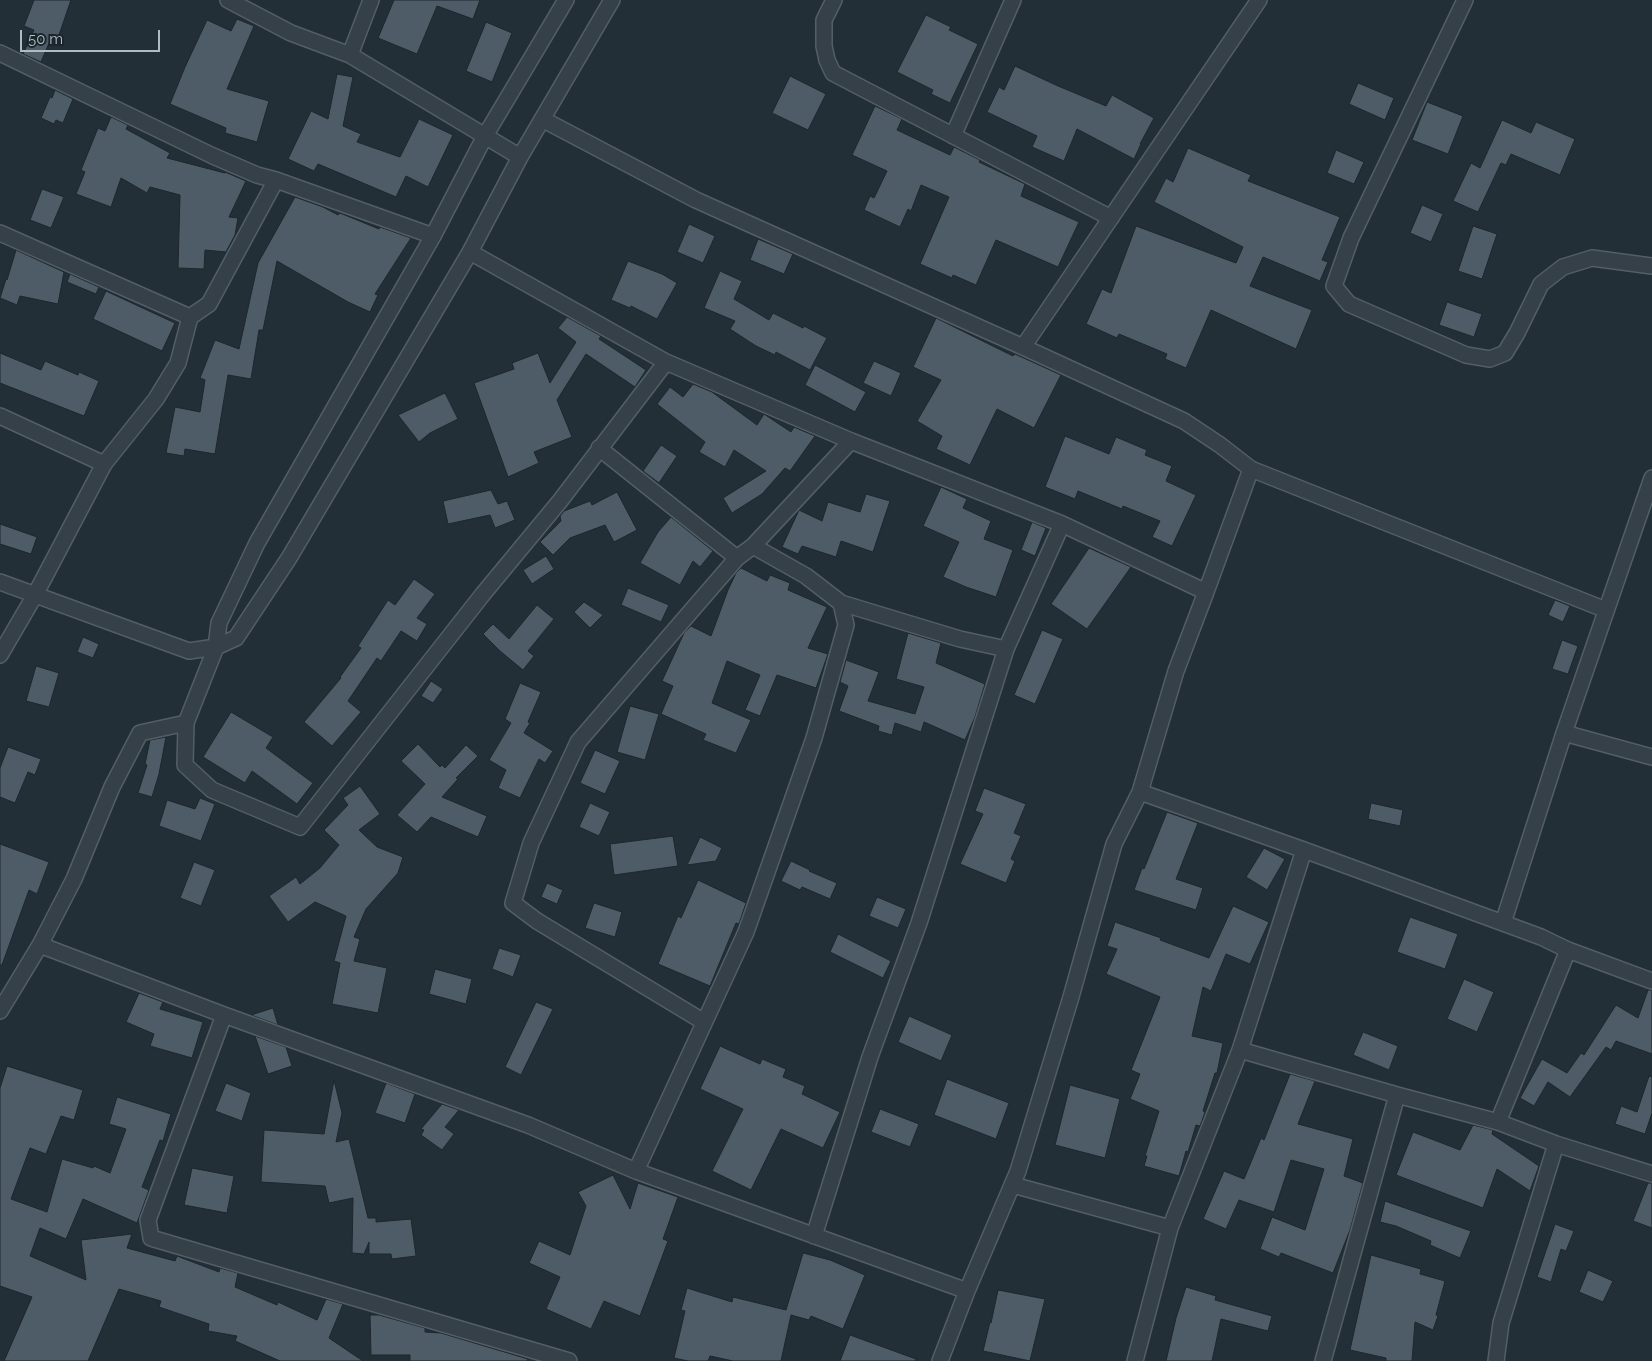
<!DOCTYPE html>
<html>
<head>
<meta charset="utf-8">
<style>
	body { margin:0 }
	#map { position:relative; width:1652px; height:1361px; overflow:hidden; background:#222f37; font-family:Raleway,sans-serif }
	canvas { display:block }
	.scale { position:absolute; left:20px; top:30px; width:140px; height:22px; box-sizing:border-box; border:2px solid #b0bbc4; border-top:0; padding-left:6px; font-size:15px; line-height:18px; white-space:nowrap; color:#b0bbc4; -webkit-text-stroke:4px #1b252c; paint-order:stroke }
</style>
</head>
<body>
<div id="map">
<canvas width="1652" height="1361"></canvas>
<div class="scale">50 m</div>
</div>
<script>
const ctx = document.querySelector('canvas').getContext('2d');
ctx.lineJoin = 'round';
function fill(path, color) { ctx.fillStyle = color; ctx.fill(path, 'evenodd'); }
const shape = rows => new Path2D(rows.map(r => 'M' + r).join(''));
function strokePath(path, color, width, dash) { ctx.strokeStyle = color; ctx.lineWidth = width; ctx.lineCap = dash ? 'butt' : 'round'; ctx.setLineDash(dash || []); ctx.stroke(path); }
const building = shape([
	[34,0,71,0,58,38,52,36,41,62,23,54,34,30,24,26,34,0],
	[394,0,480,0,473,19,437,6,417,54,378,38,394,0],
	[926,15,951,27,949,30,978,44,950,103,931,94,933,90,897,72,926,15],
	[237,19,254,26,227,89,269,101,257,142,225,133,226,128,170,104,185,67,207,20,231,31,237,19],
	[486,22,512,33,492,82,466,71,486,22],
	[1015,66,1058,86,1106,106,1112,95,1154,118,1140,144,1141,144,1134,159,1077,129,1064,161,1032,147,1037,136,987,112,999,87,1004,90,1015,66],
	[337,74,353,77,343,126,361,134,357,142,400,157,419,119,453,135,428,187,406,176,396,197,318,164,314,171,288,159,311,111,328,119,337,74],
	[790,76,826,94,808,130,772,113,790,76],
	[1358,83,1394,98,1385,120,1349,104,1358,83],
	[55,90,73,99,63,123,56,120,54,124,41,118,50,97,52,98,55,90],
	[1427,102,1463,116,1448,154,1412,140,1427,102],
	[875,106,902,119,897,130,950,155,954,147,980,160,979,162,1025,184,1021,196,1079,222,1058,267,996,240,976,285,953,275,952,278,920,264,949,197,921,185,911,211,908,209,900,227,864,210,870,196,874,198,887,171,852,155,875,106],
	[111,117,128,125,126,129,170,153,167,158,225,173,225,172,246,181,229,217,238,218,235,235,226,252,205,250,204,269,178,268,180,195,150,187,147,193,121,178,111,207,76,194,85,172,81,170,98,128,105,131,111,117],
	[1502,120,1531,133,1536,122,1575,139,1560,175,1511,154,1506,165,1501,163,1478,212,1453,201,1471,163,1480,168,1502,120],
	[1188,148,1251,175,1248,181,1340,217,1322,260,1328,262,1320,281,1263,257,1250,286,1312,310,1296,349,1211,310,1186,368,1165,359,1167,354,1119,334,1117,338,1086,324,1102,289,1111,293,1136,226,1236,263,1243,247,1154,202,1166,178,1173,182,1188,148],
	[1336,150,1364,162,1354,184,1327,173,1336,150],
	[42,189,64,197,51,228,30,220,42,189],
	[295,197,323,207,338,215,340,213,379,229,380,227,411,238,375,294,378,295,370,312,348,302,277,261,263,330,259,330,251,379,228,375,215,454,185,449,184,456,166,453,175,407,200,412,205,380,200,378,215,340,239,349,258,263,295,197],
	[1422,205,1443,214,1431,242,1410,233,1422,205],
	[689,224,715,236,703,263,677,252,689,224],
	[1473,226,1497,234,1482,279,1458,271,1473,226],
	[758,239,793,254,784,274,750,260,758,239],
	[16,250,64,272,58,304,20,296,17,305,0,298,6,279,7,280,16,250],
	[628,261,662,274,677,283,657,319,631,306,630,308,611,300,628,261],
	[720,271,742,281,734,299,769,320,773,313,803,328,804,326,827,338,810,370,776,352,775,355,756,346,730,329,735,321,704,308,720,271],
	[70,274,99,287,96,294,67,282,70,274],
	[106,291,175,323,162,351,93,319,106,291],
	[1447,302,1482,314,1474,337,1439,325,1447,302],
	[567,317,601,336,599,339,646,370,635,387,586,354,557,400,572,437,534,452,539,463,508,477,474,383,514,369,512,363,538,353,550,383,576,342,558,328,567,317],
	[936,318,1013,356,1015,354,1061,375,1034,428,997,409,970,465,936,449,942,436,917,421,941,380,913,367,936,318],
	[0,353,41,370,45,361,78,375,79,372,99,381,84,416,0,383,0,353],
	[874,361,901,373,891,396,863,383,874,361],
	[815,365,866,392,855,412,805,385,815,365],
	[693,384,712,392,757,425,764,414,791,432,794,427,815,436,790,471,785,468,762,494,732,513,723,498,766,471,734,450,725,467,699,452,705,442,657,404,670,387,683,397,693,384],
	[445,393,458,419,430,433,419,442,398,415,445,393],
	[1065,436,1109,454,1116,437,1147,450,1145,455,1172,466,1166,481,1196,495,1172,546,1152,537,1160,521,1123,506,1122,509,1078,491,1075,499,1045,487,1065,436],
	[661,445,677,456,659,483,643,471,661,445],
	[941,487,967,499,963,508,991,521,984,539,1013,550,996,597,966,587,943,577,959,542,923,526,941,487],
	[491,490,498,504,507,501,515,520,495,528,490,515,448,524,443,501,491,490],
	[617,492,637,530,614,542,605,525,570,538,553,555,540,542,561,521,560,516,564,511,590,501,592,505,617,492],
	[866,494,890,501,873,552,841,541,836,557,802,546,798,554,782,547,799,510,822,521,828,502,860,512,866,494],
	[671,517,713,551,700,567,693,561,680,585,640,563,658,532,671,517],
	[1032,522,1046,528,1035,556,1021,550,1032,522],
	[0,524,37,537,31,554,0,544,0,524],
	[1089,548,1131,567,1087,629,1051,604,1089,548],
	[546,556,554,569,532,584,523,570,546,556],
	[741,568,767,581,770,575,790,583,788,590,827,607,808,648,828,654,816,688,777,675,760,716,745,710,760,675,727,661,712,703,751,720,736,753,703,740,706,734,661,714,673,686,662,681,684,633,691,626,711,636,728,590,736,573,741,568],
	[414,579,435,594,417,618,427,624,417,641,401,631,381,661,377,658,348,701,361,712,332,746,304,722,341,678,340,677,361,648,358,646,388,600,395,605,414,579],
	[628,588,669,605,661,622,621,605,628,588],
	[1555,600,1570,606,1563,622,1548,615,1555,600],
	[584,602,603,615,590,628,574,612,584,602],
	[537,605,554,619,528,651,534,656,523,670,500,651,483,634,493,624,509,639,537,605],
	[1042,630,1063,639,1035,704,1014,695,1042,630],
	[908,633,941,643,936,663,985,684,975,717,965,740,924,722,921,732,895,723,892,735,878,731,879,726,839,711,848,686,840,682,846,660,879,672,868,701,915,714,924,687,896,679,908,633],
	[83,637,99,644,93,658,77,652,83,637],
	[1562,640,1578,646,1568,674,1552,669,1562,640],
	[36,666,59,673,49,707,26,701,36,666],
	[431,681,443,689,433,703,421,696,431,681],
	[520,683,541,692,528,722,530,723,524,733,553,751,545,763,539,759,520,798,498,788,506,770,489,760,511,723,505,719,520,683],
	[630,706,659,714,645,760,617,752,630,706],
	[231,712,273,737,266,748,313,783,297,804,252,771,245,783,203,757,231,712],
	[166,737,159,774,152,797,138,793,147,765,145,764,150,740,166,737],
	[418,744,440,767,442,765,445,768,466,745,478,756,456,778,458,779,442,797,487,816,478,837,431,817,417,832,397,815,425,784,401,761,418,744],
	[8,747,41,759,35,775,28,772,15,803,0,797,0,768,8,747],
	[595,750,620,761,605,794,580,783,595,750],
	[360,786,380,814,359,830,377,847,403,857,398,873,366,909,354,937,360,939,354,961,387,968,378,1013,332,1004,340,963,334,961,346,916,315,902,288,922,269,896,296,877,300,884,320,868,339,845,324,830,348,805,343,798,360,786],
	[984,788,1026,804,1014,833,1021,836,1011,859,1015,861,1006,883,960,864,983,814,975,811,984,788],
	[200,798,215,804,201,841,159,826,167,800,195,809,200,798],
	[590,803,610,812,599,836,579,827,590,803],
	[1371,803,1403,810,1400,826,1368,819,1371,803],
	[1167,812,1198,823,1176,879,1203,888,1196,910,1134,890,1142,868,1144,869,1167,812],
	[673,836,678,866,614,875,610,844,673,836],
	[700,837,722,848,716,861,687,865,700,837],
	[0,844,49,862,37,894,29,890,2,965,0,965,0,844],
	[1264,848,1285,859,1267,890,1246,877,1264,848],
	[791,861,810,870,809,871,837,883,830,899,802,887,800,890,781,881,791,861],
	[194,862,215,870,201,906,180,898,194,862],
	[698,880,746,903,739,924,736,923,710,986,658,964,678,916,681,918,698,880],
	[547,883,563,890,557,904,541,897,547,883],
	[877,897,906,909,898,928,869,916,877,897],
	[594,903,622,912,615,937,585,928,594,903],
	[1233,906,1269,922,1250,964,1226,954,1211,991,1203,987,1192,1036,1223,1043,1217,1073,1215,1073,1203,1111,1205,1112,1202,1121,1200,1126,1196,1125,1188,1152,1186,1151,1179,1176,1144,1166,1147,1156,1145,1156,1159,1111,1130,1099,1140,1074,1131,1070,1160,997,1106,974,1117,949,1107,946,1115,922,1161,938,1160,940,1209,958,1233,906],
	[1410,917,1458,934,1445,969,1397,952,1410,917],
	[838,934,891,961,883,978,830,952,838,934],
	[499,948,521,955,513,977,492,969,499,948],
	[435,969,472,979,466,1004,429,994,435,969],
	[1464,979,1494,992,1477,1032,1447,1019,1464,979],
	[1648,990,1652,990,1652,1054,1616,1041,1611,1050,1606,1047,1570,1097,1548,1082,1534,1106,1520,1098,1542,1059,1567,1073,1581,1053,1584,1055,1616,1005,1638,1018,1648,990],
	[139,993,163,1002,160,1009,203,1022,192,1058,150,1046,154,1034,126,1022,139,993],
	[536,1002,553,1009,521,1075,505,1067,536,1002],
	[273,1008,278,1025,251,1015,273,1008],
	[909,1016,952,1035,941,1061,898,1042,909,1016],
	[1363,1032,1398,1046,1389,1070,1353,1055,1363,1032],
	[255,1036,286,1047,292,1066,268,1074,255,1036],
	[720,1046,760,1064,762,1059,786,1069,783,1077,805,1086,802,1094,840,1112,823,1148,781,1129,751,1190,712,1171,743,1109,700,1089,720,1046],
	[7,1066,83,1090,74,1120,61,1116,46,1154,30,1148,11,1199,47,1212,62,1159,93,1168,94,1166,110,1173,126,1129,109,1124,117,1097,171,1114,163,1141,160,1140,142,1187,149,1190,137,1223,83,1199,66,1239,40,1228,30,1256,86,1280,81,1240,132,1234,127,1248,175,1261,177,1256,219,1272,220,1268,238,1273,235,1287,277,1305,278,1302,317,1320,326,1299,343,1304,329,1338,363,1361,280,1361,235,1341,237,1336,208,1331,209,1324,159,1307,161,1301,119,1289,88,1361,4,1361,32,1297,0,1286,0,1088,7,1066],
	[1290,1074,1315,1081,1298,1124,1353,1139,1344,1176,1363,1183,1350,1230,1333,1273,1281,1253,1279,1257,1260,1249,1272,1217,1305,1230,1324,1169,1291,1160,1274,1212,1239,1200,1226,1229,1203,1219,1224,1171,1244,1179,1261,1138,1264,1140,1290,1074],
	[1649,1076,1652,1077,1652,1113,1645,1134,1615,1124,1621,1106,1637,1112,1649,1076],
	[947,1079,1009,1103,996,1139,934,1115,947,1079],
	[334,1080,342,1113,336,1142,349,1139,368,1218,376,1218,376,1222,411,1219,416,1256,392,1259,391,1254,369,1254,369,1242,364,1254,352,1253,353,1198,329,1203,325,1186,261,1182,264,1130,324,1134,334,1080],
	[226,1083,251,1093,242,1121,215,1111,226,1083],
	[386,1083,415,1094,405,1123,375,1113,386,1083],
	[1070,1085,1120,1099,1105,1158,1055,1145,1070,1085],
	[442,1104,459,1110,445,1127,454,1134,442,1150,421,1135,424,1130,421,1129,442,1104],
	[880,1109,919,1124,910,1147,871,1132,880,1109],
	[1473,1125,1493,1130,1492,1134,1539,1166,1530,1191,1497,1169,1483,1208,1396,1175,1413,1132,1460,1150,1473,1125],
	[192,1168,234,1176,227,1213,184,1205,192,1168],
	[613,1175,630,1209,638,1183,678,1197,663,1239,668,1241,640,1316,604,1301,591,1329,546,1309,560,1277,529,1263,539,1241,570,1255,586,1206,578,1192,613,1175],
	[1648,1183,1652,1183,1652,1228,1633,1221,1648,1183],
	[1385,1201,1471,1231,1460,1258,1430,1245,1431,1241,1396,1226,1380,1222,1385,1201],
	[1555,1224,1574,1231,1566,1251,1561,1249,1551,1282,1537,1277,1555,1224],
	[803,1253,830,1260,865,1275,843,1329,811,1316,809,1320,791,1315,781,1361,733,1361,710,1356,708,1361,688,1361,674,1358,685,1311,681,1310,687,1288,732,1302,733,1297,786,1310,803,1253],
	[1371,1255,1421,1269,1420,1274,1445,1281,1436,1315,1438,1316,1433,1330,1415,1322,1412,1361,1386,1361,1386,1358,1350,1350,1371,1255],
	[1588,1270,1613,1281,1603,1302,1579,1292,1588,1270],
	[1186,1287,1216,1296,1215,1300,1272,1316,1268,1331,1221,1319,1212,1361,1166,1361,1176,1318,1186,1287],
	[998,1290,1045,1299,1030,1361,983,1351,990,1322,991,1323,998,1290],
	[370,1315,379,1315,425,1328,425,1332,441,1333,528,1359,527,1361,410,1361,410,1355,371,1355,370,1315],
	[850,1335,916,1359,915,1361,840,1361,850,1335]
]);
fill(building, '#4d5c66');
strokePath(building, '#1d272e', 1);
const minor = shape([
	[228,0,291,33,350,55,520,157],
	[834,0,824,20,824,46,827,60,833,73,1111,218],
	[1465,0,1351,238,1334,286,1349,304,1466,355,1490,359,1505,353,1517,333,1541,284,1563,267,1592,258,1652,266],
	[0,53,213,156,257,175,276,180,433,236],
	[350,55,371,0],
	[542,119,696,200,1023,347,1184,421,1220,445,1251,469,1206,592],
	[953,136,1013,0],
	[0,233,190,317,178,363,156,399,104,464,0,416],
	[470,252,666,362],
	[190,317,209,304,276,180],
	[1023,347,1259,0],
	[599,448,737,558],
	[1251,469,1606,610],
	[0,582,189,651,216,647,236,638,289,558,470,252,520,157,612,0],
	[841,603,960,639,1006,649,1062,524,851,441],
	[0,655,35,595,104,464],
	[1564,733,1652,757],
	[1140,792,1304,850,1503,923,1541,937,1568,950,1498,1122],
	[1503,923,1564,733,1652,478],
	[40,945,224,1015,528,1125,636,1171,746,932,814,738,846,625,841,603,806,576,753,546,851,441,666,362,560,501,483,594,300,827,212,790,185,765,186,723],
	[1568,950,1652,981],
	[0,1011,40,945,74,879,112,787,140,733,186,723,216,647,219,623,257,543,433,236,485,136,566,0],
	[224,1015,148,1220,151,1238,569,1361],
	[704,1022,537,921,513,903,531,843,578,742,737,558,753,546],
	[1240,1050,1304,850],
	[1556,1144,1652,1174],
	[636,1171,967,1291,1018,1171,1071,997,1114,844,1140,792,1176,671,1206,592,1062,524],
	[1013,1185,1170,1228,1240,1050,1397,1095],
	[814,1236,870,1057,919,923,1006,649],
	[940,1361,967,1291],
	[1135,1361,1170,1228],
	[1323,1361,1397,1095,1498,1122,1556,1144,1501,1323,1496,1361]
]);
strokePath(minor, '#535e65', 18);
strokePath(minor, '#364048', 15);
</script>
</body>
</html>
